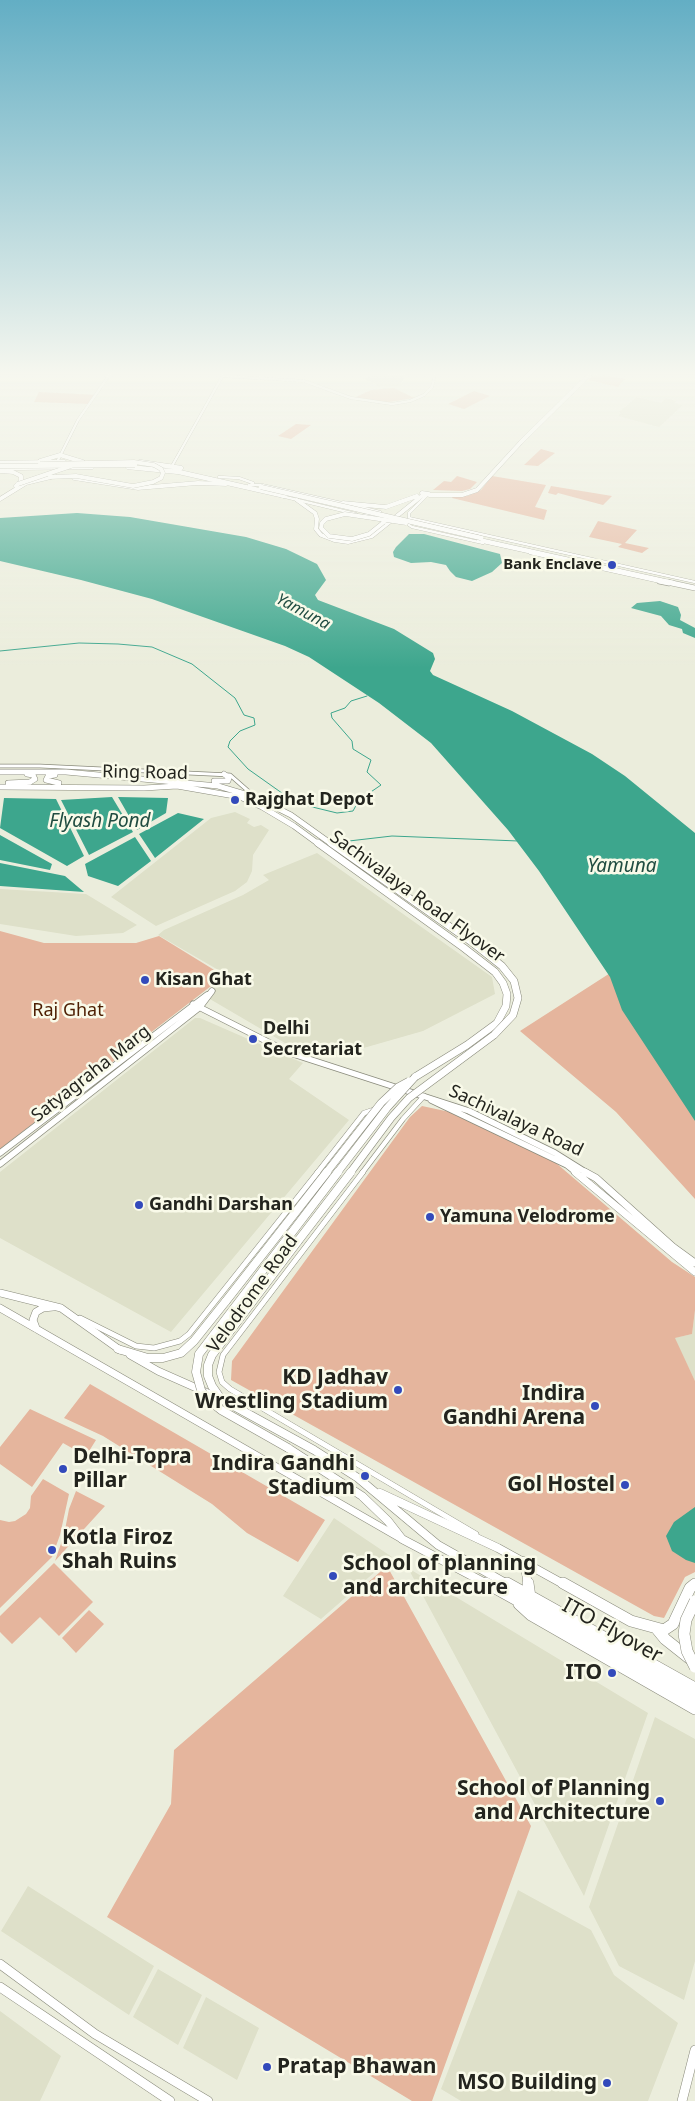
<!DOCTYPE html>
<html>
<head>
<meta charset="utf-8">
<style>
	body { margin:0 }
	canvas { display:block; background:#ebeddc }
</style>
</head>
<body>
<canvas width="695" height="2101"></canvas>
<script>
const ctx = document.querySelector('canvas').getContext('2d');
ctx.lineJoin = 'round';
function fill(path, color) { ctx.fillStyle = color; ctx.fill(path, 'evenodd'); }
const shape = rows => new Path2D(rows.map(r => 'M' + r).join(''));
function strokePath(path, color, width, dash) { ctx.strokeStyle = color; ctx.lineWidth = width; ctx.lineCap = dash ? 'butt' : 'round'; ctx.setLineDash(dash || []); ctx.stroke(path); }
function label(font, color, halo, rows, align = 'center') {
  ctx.font = font + ' "Noto Sans",sans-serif'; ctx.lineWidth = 5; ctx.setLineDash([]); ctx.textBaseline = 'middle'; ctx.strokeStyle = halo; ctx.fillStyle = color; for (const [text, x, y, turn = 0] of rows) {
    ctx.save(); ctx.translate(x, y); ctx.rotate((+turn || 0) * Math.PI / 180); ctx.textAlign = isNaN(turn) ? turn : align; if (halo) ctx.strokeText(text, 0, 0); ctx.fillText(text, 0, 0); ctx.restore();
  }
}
fill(shape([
	[389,374,405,374,401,385,381,387,363,378],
	[637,397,661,403,666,398,676,401,674,403,683,405,659,427,618,416,621,413,619,412],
	[235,812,250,819,247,823,254,827,261,825,269,830,253,855,252,871,247,882,235,891,156,926,111,897,211,818],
	[317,853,492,977,495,994,423,1031,332,1057,285,1043,203,995,227,975,158,935,164,930,243,895,269,880,263,875],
	[0,889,86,894,137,925,123,933,76,936,0,924],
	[195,1018,200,1018,303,1063,289,1079,349,1120,171,1332,0,1238,0,1172],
	[695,1310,695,1381,674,1338,692,1334],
	[334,1518,392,1557,321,1619,283,1596],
	[408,1568,648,1713,584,1896],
	[655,1717,695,1739,695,1961,684,2000,619,1966,589,1907],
	[28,1886,154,1966,129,2015,1,1931],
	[518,1890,591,1930,614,1975,678,2023,648,2101,461,2101,441,2089],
	[158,1969,202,1995,178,2045,133,2017],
	[206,1997,259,2028,237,2080,183,2048],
	[0,2011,61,2056,40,2101,0,2101]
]), '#dee0c9');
fill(shape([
	[594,374,597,374,625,379,618,387,588,380],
	[394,388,414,398,383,403,354,398,371,390],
	[474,391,490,396,464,409,448,404],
	[39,392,97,395,90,404,34,402],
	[296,424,311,425,291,439,278,436],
	[541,449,555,453,538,466,524,465],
	[457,476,477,482,470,489,462,491,433,490,444,481,451,482],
	[492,476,546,485,535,507,547,510,544,520,452,498,453,496,467,496,481,490],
	[551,486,612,496,603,505,558,493,556,495,548,493],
	[598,521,637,530,625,543,649,548,642,553,618,547,622,544,589,537],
	[0,931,44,943,136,943,159,936,224,976,0,1149],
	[632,959,695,1029,695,1199,616,1112,520,1031],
	[422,1106,450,1112,556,1163,672,1262,695,1277,695,1310,692,1334,675,1338,695,1381,695,1572,685,1577,664,1618,654,1616,231,1380,232,1361,410,1117],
	[90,1384,325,1520,298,1562,247,1533,212,1504,103,1436,64,1418],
	[30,1409,96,1440,86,1456,63,1443,32,1487,0,1464,0,1447],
	[43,1479,69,1494,60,1535,52,1557,0,1608,0,1520,9,1522,15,1521,26,1514,30,1508,31,1496],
	[76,1491,105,1506,55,1561,64,1535,69,1509],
	[54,1563,93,1602,59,1636,40,1617,12,1644,0,1632,0,1616],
	[387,1566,531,1826,432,2101,412,2101,107,1917,171,1804,174,1750],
	[89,1610,104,1624,76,1653,62,1638]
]), '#e5b59d');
fill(shape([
	[77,513,130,517,246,537,286,549,317,564,326,580,315,595,318,600,394,629,433,653,435,659,430,671,433,675,512,711,592,754,625,776,695,833,695,1121,622,1010,610,977,539,871,508,830,431,743,379,703,309,657,285,646,152,599,81,580,0,561,0,518],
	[409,534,424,534,500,554,502,563,492,572,472,581,456,577,450,571,446,565,431,562,411,563,394,557,393,552,396,547],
	[660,601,678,607,681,615,680,620,695,628,695,638,683,633,682,629,669,625,661,616,631,608,637,603],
	[112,797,133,832,89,855,61,800],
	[118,797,168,798,166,813,137,830],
	[4,798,56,799,84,856,67,866,0,828],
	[178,813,204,819,155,858,139,834],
	[0,835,52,864,50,870,0,860],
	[135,837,151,861,118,886,88,876,85,864],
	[0,863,65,876,84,892,0,886],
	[695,1507,695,1563,686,1560,672,1551,666,1536,674,1522]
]), '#3da68d');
strokePath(shape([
	[0,651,79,643,118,644,152,647,192,664,235,698,244,715,254,718,255,725,240,731,230,741,228,747,248,769,296,803,337,813,353,811,359,800,381,785,367,772,371,760,353,749,352,741,332,718,331,713,345,708,351,701,367,696],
	[349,841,392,836,518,841]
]), '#3da68d', 1);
const minorFar3 = shape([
	[223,376,304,381,351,398,392,404,410,401,424,395,432,387,435,374],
	[56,464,78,420,110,374],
	[172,466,223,375],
	[219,477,239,478,253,483],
	[249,485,262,485,346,504],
	[281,496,356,514],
	[426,496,409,513,409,518,695,582],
	[356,506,380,512,375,516,364,515],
	[411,520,409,525,412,527,483,543],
	[530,553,665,583]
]);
const minorFar2 = shape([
	[659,582,669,584],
	[0,766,40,766,230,775,255,797]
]);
const minorFar1 = shape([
	[317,1173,364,1113,376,1109],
	[362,1173,403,1119,424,1096]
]);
const minor = shape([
	[363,1172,223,1355,219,1372,222,1382,230,1389,476,1534],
	[80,1318,136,1346,154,1348,180,1341,189,1334,318,1172]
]);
const majorFar3 = shape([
	[40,461,60,455,83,462],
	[0,471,13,472,21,476,21,481,16,486],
	[74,478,138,488,198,483,226,484],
	[422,493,429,494,423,495,422,493],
	[429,495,462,495,477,490,521,442,590,374],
	[0,499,26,483,55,476],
	[297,500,315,513,317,519,316,529,321,535,334,540,348,542,372,536,423,495],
	[343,503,386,507,417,496]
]);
const majorFar2 = shape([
	[193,1004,290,1053,469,1111,555,1153,587,1173],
	[431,1100,567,1165,577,1173],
	[0,1153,207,995],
	[0,1164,200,1007,212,991]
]);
const majorFar1 = shape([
	[575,1172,695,1272],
	[585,1172,596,1178,673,1247,695,1263],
	[0,1293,61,1308,120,1350],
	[0,1308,400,1538],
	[36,1328,33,1320,36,1312,43,1308,53,1307],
	[130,1355,158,1371,219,1398]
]);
const major = shape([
	[0,1964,95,2034,208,2101],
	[0,1987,170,2101],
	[682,2101,695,2050]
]);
const highwayFar4 = shape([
	[140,462,181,468],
	[0,463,64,462],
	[128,467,179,472,285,496],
	[0,468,92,467],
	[479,540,673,583]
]);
const highwayFar3 = shape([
	[667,582,695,588],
	[0,772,66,772,218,786,255,797,291,815,333,845],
	[55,775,48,776,46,780,59,783],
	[214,781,228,781,229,778,224,774],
	[8,783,30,782,35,779,33,775,27,774],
	[0,787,144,788,177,786,240,797,262,807,294,826,320,845]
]);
const highwayFar2 = shape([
	[318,843,464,948,495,972,503,983,507,994,506,1006,497,1023,467,1045,415,1077],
	[331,843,473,943]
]);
const highwayFar1 = shape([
	[298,1241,212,1355,208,1365,208,1376,212,1386,221,1399,314,1450,358,1478,438,1545,509,1585],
	[118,1349,148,1358,163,1358,181,1353,194,1341,226,1301],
	[288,1448,362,1496,388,1521,402,1539,489,1585],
	[380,1493,498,1548,565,1585],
	[524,1561,528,1585]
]);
const highway = shape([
	[486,1583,695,1699],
	[507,1583,695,1688],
	[528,1583,530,1597],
	[563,1583,631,1621,664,1630,673,1624,690,1588,695,1584],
	[519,1604,531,1615,695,1709],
	[656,1628,665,1639,689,1658]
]);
strokePath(minorFar3, '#8a8b7c', 3);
strokePath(minorFar2, '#8a8b7c', 4.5);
strokePath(minorFar1, '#8a8b7c', 5.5);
strokePath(minor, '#8a8b7c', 6);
strokePath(majorFar3, '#8a8b7c', 4.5);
strokePath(majorFar2, '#8a8b7c', 7);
strokePath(majorFar1, '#8a8b7c', 8);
strokePath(major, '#8a8b7c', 10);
strokePath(highwayFar4, '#8a8b7c', 5);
strokePath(highwayFar3, '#8a8b7c', 6);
strokePath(highwayFar2, '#8a8b7c', 8);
strokePath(highwayFar1, '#8a8b7c', 9);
strokePath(highway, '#8a8b7c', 12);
strokePath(minorFar3, '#fff', 2.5);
strokePath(minorFar2, '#fff', 3);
strokePath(minorFar1, '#fff', 4.5);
strokePath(minor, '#fff', 5);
strokePath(majorFar3, '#fff', 4);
strokePath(majorFar2, '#fff', 5.5);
strokePath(majorFar1, '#fff', 7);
strokePath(major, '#fff', 9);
strokePath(highwayFar4, '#fff', 4.5);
strokePath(highwayFar3, '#fff', 5);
strokePath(highwayFar2, '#fff', 7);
strokePath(highwayFar1, '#fff', 8);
strokePath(highway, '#fff', 11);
const majorBridge = shape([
	[40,464,134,462,154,465,161,469,163,473,161,478,153,482,133,486,76,476,50,477],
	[18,484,71,466],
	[384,522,369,534,352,539,329,536,321,528,322,523,326,519,345,514,406,523]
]);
const highwayBridgeFar3 = shape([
	[0,466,135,465],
	[261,487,481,538]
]);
const highwayBridgeFar2 = shape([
	[326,1173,381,1103,398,1087,409,1081],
	[337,1173,387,1108,415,1077],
	[350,1173,391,1118,409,1098,494,1035,513,1015,518,998,514,981,502,966,473,943]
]);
const highwayBridgeFar1 = shape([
	[298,1241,351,1172],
	[226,1301,327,1172],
	[288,1448,221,1410,206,1398,201,1390,196,1372,199,1354,338,1172]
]);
const highwayBridge = shape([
	[695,1601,686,1620,684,1634,687,1651,695,1667]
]);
strokePath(majorBridge, '#8a8b7c', 4.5, []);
strokePath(highwayBridgeFar3, '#8a8b7c', 5, []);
strokePath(highwayBridgeFar2, '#8a8b7c', 8, []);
strokePath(highwayBridgeFar1, '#8a8b7c', 9, []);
strokePath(highwayBridge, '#8a8b7c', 12, []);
strokePath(majorBridge, '#fff', 4);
strokePath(highwayBridgeFar3, '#fff', 4.5);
strokePath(highwayBridgeFar2, '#fff', 7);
strokePath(highwayBridgeFar1, '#fff', 8);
strokePath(highwayBridge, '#fff', 11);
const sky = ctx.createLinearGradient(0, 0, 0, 668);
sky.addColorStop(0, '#63aec4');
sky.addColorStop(0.56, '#f6f7ef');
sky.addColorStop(1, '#f6f7ef00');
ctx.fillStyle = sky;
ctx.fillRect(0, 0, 695, 668);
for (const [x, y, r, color] of [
	[612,565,5,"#334abb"],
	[235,800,5,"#334abb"],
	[145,980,5,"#334abb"],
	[253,1039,5,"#334abb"],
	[139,1205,5,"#334abb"],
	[430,1217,5,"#334abb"],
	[398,1390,5,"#334abb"],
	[595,1406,5,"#334abb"],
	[63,1469,5,"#334abb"],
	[365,1476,5,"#334abb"],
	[625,1485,5,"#334abb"],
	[52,1550,5,"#334abb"],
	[333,1576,5,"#334abb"],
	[612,1673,5,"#334abb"],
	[660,1801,5,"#334abb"],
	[267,2067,5,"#334abb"],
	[607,2083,5,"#334abb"]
]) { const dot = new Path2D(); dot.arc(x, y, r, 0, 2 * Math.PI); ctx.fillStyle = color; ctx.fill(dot); strokePath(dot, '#f9fae9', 2); }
label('bold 15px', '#23241e', '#f9fae9', [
	["Bank Enclave",602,565]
], 'right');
label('italic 16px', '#204c41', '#f9fae9', [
	["Yamuna",303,612,28]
]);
label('18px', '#23241e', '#f9fae9', [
	["Ring Road",145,773,1],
	["Sachivalaya Road Flyover",417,897,36],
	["Satyagraha Marg",91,1074,-38],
	["Sachivalaya Road",516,1121,25],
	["Velodrome Road",253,1294,-54]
]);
label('bold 18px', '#23241e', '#f9fae9', [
	["Rajghat Depot",245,800],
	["Kisan Ghat",155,980],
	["Delhi",263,1029],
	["Secretariat",263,1050],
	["Gandhi Darshan",149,1205],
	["Yamuna Velodrome",440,1217]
], 'left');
label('18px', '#4d1e02', '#f9fae9', [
	["Raj Ghat",68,1011]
]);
label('italic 19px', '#204c41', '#f9fae9', [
	["Flyash Pond",100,822],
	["Yamuna",622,867]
]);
label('bold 21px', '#23241e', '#f9fae9', [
	["KD Jadhav",388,1378],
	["Wrestling Stadium",388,1402],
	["Indira",585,1394],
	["Gandhi Arena",585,1418],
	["Delhi-Topra",73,1457,"left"],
	["Pillar",73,1481,"left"],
	["Indira Gandhi",355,1464],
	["Stadium",355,1488],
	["Gol Hostel",615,1485],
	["Kotla Firoz",62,1538,"left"],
	["Shah Ruins",62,1562,"left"],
	["School of planning",343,1564,"left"],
	["and architecure",343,1588,"left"],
	["ITO",602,1673],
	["School of Planning",650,1789],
	["and Architecture",650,1813],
	["Pratap Bhawan",277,2067,"left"],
	["MSO Building",597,2083]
], 'right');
label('21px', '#23241e', '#f9fae9', [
	["ITO Flyover",612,1631,29]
]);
</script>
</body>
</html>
